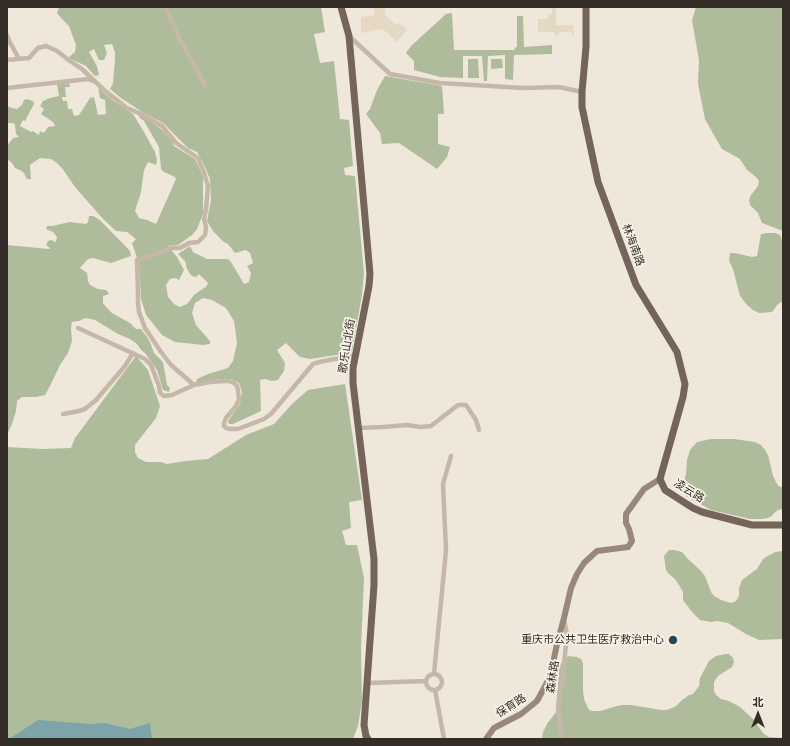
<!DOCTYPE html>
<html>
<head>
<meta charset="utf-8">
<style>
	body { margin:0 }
	#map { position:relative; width:790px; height:746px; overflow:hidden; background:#efe7da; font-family:Mulish,"Noto Sans SC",sans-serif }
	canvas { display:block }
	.frame { position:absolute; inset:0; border:8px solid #332c27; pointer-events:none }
	.north { position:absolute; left:738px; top:694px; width:40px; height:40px; -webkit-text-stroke:3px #f7f1e6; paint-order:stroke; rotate:0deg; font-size:11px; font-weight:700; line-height:16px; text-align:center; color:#332c27 }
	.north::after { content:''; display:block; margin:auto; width:14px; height:18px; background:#332c27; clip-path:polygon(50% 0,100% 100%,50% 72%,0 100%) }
</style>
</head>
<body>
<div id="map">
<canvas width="790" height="746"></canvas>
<div class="frame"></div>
<div class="north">北</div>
</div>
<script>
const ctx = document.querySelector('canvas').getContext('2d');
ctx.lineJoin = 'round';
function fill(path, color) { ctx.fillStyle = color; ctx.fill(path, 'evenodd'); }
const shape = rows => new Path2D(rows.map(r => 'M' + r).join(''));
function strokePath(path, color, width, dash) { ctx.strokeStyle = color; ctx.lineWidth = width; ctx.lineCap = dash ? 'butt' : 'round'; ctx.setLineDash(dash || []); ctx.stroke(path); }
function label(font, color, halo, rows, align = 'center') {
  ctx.font = font + ' Mulish,"Noto Sans SC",sans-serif'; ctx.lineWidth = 3.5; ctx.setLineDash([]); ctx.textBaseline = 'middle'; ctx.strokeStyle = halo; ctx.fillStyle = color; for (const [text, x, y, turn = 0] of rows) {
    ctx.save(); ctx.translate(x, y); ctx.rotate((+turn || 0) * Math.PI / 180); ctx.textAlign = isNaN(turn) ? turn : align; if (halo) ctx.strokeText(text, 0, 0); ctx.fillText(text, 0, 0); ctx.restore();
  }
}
fill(shape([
	[59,7,321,7,325,32,314,34,320,63,334,61,340,119,349,120,353,166,344,168,345,175,355,176,364,273,362,295,352,351,349,353,310,359,300,357,286,343,277,350,285,363,284,371,278,380,272,381,265,379,260,380,261,411,233,424,229,424,228,421,240,404,242,392,239,383,231,379,218,379,200,384,196,383,197,379,208,374,228,368,233,361,237,343,234,321,226,308,212,300,203,298,195,303,192,313,196,325,210,341,210,344,203,345,175,342,162,335,146,315,141,299,140,278,138,261,132,243,136,239,127,232,116,231,103,219,75,187,62,168,57,163,51,159,40,158,31,164,30,166,31,179,27,179,24,173,20,170,15,168,12,163,7,159,7,146,13,138,19,137,16,134,15,125,13,123,7,123,7,106,12,108,17,109,22,105,24,100,27,99,33,101,34,104,25,121,23,120,20,126,31,132,33,131,39,135,40,131,44,133,48,127,55,126,53,122,41,114,44,109,40,106,43,101,50,98,59,96,57,84,69,83,70,87,65,87,66,97,62,97,63,101,67,101,68,109,72,109,73,113,74,116,79,115,90,98,94,97,98,115,106,114,105,100,100,98,98,88,115,102,133,114,144,132,155,152,157,160,156,165,148,162,144,170,141,192,135,211,139,218,147,220,156,224,176,179,175,177,164,172,161,169,159,147,144,121,139,117,139,115,145,118,160,128,172,141,174,146,195,159,198,165,203,177,203,214,197,229,192,235,178,245,168,246,177,257,184,270,179,280,176,278,170,279,166,285,168,297,174,304,180,307,187,304,194,295,201,290,206,287,208,283,199,274,196,277,192,276,190,274,187,269,185,261,178,254,190,246,193,252,207,259,228,259,231,262,244,284,249,282,251,273,247,266,253,263,250,253,246,250,235,253,228,244,224,242,213,231,207,221,211,200,210,179,204,165,197,152,188,148,163,123,142,112,121,98,110,89,113,83,115,60,115,52,112,44,104,45,107,53,104,60,99,60,94,49,89,52,97,66,99,75,95,76,86,66,71,59,69,57,75,52,76,45,73,37,69,26,63,20,57,13],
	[696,7,783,7,783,231,762,223,758,213,750,205,749,200,751,195,758,186,759,181,756,177,747,170,740,159,722,149,714,135,705,119,699,89,698,82,699,60,692,20],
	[452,13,454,50,514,50,517,46,517,16,523,16,524,47,552,45,552,54,514,55,513,80,505,79,505,55,488,56,487,81,484,81,482,56,463,56,463,78,440,77,414,70,414,61,406,53,411,46,446,14],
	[468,59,478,59,479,78,468,78],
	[491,59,502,59,503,68,491,69],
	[385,76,442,86,444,114,438,114,438,144,450,147,447,157,437,169,399,143,382,144,380,133,366,114,370,109,377,90],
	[89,216,93,216,100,220,130,251,131,256,111,263,93,258,88,259,80,268,87,273,88,281,90,285,98,289,106,290,109,294,103,296,103,303,107,308,112,313,130,323,136,329,141,329,147,337,150,342,154,353,163,362,167,385,170,388,169,392,163,390,157,370,145,353,141,350,137,344,130,339,118,334,95,320,85,318,79,321,72,322,71,328,72,341,68,353,60,365,50,386,45,395,36,397,22,397,17,401,16,411,12,424,7,435,7,245,49,249,50,248,46,245,48,241,51,240,56,242,57,237,53,232,46,229,47,226,52,226,70,222,86,224,88,222],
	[767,233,775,233,780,235,783,243,783,301,778,304,772,312,759,313,753,310,748,306,740,296,733,269,729,261,730,253,735,253,752,257,757,256,761,234],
	[136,356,148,370,160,406,156,418,135,445,135,452,138,458,146,462,161,462,167,464,186,461,208,459,246,435,274,424,293,403,308,390,345,384,362,500,349,502,351,528,342,531,346,545,357,545,364,578,361,647,362,701,358,726,353,739,7,739,7,447,43,449,71,448,75,438],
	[711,439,734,439,755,442,761,445,765,450,768,455,773,476,777,484,780,487,783,487,783,509,778,510,775,512,772,516,768,518,762,519,750,519,711,510,686,496,682,488,686,474,687,460,690,450,697,442],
	[669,550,674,550,682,552,687,558,700,570,705,576,711,592,714,596,721,600,731,603,736,601,739,596,739,588,742,580,757,569,763,559,766,557,775,552,783,551,783,639,759,640,746,634,728,623,717,621,711,622,700,620,692,612,683,600,683,592,679,585,675,579,669,574,666,570,664,556],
	[725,654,729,654,733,658,734,662,732,667,718,676,714,682,714,691,716,695,721,699,729,701,740,707,754,720,763,733,769,737,783,738,783,739,542,739,543,732,547,724,556,712,559,669,561,663,565,658,569,656,577,657,581,659,583,663,583,690,584,699,589,710,593,711,600,711,617,706,622,705,631,705,661,710,666,710,675,707,681,701,689,695,693,694,699,686,700,678,709,661,716,656]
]), '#afbc9c');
fill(shape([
	[374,7,385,7,386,16,396,25,399,23,407,30,397,42,383,29,361,33,361,17,375,15],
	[552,7,556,7,556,25,573,25,574,35,572,35,572,32,559,32,559,35,554,35,554,32,538,32,538,19,548,19,549,14,552,14]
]), '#e5d9c3');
fill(shape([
	[38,720,89,724,105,723,130,729,150,723,152,739,9,739]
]), '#7ca4a9');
strokePath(shape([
	[165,7,173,23,178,36,205,85],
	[7,35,10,43,12,46,19,59],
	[349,36,390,74,440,83,523,88,559,87,582,92],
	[7,60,29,58,38,48,46,46,57,51,70,61,82,69,104,90,127,108,141,114,162,126,176,143,198,158,204,173,208,186,206,209,204,219,206,227,205,235,198,242,189,243,180,248,173,248,137,260,138,292,138,303,139,312,145,328,161,352,171,365,194,385,210,382,225,381,229,381,234,383,237,386,238,390,239,399,236,406,226,418,224,423,224,426,226,428,230,429,238,429,264,419,271,414,313,364,319,362,356,355],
	[7,88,88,79,94,81],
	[78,328,145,359,151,365,159,386,160,393,164,396,172,395,194,385],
	[63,414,79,411,85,409,96,400,125,366,133,353],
	[358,428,383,427,407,425,421,427,431,426,458,405,466,405,476,420,479,430],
	'426 682a8 8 0 1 1 16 0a8 8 0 1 1-16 0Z',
	[434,674,446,550,443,484,451,456],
	[367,683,425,681],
	[435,690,444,739],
	[562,739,558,705,563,675,567,634,564,620]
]), '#c6b8a8', 4.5);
strokePath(shape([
	[486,739,494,728,521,714,537,701,550,677,557,644,564,618,571,588,577,574,584,563,597,551,628,547,632,541,629,529,626,523,626,514,644,489,660,479]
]), '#998779', 6);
strokePath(shape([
	[341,7,349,36,370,274,369,286,353,368,353,383,374,559,374,585,364,725,366,736,368,739],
	[586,7,586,47,582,92,582,107,598,182,636,285,677,352,685,384,683,397,660,479,665,490,693,508,702,512,752,525,783,525]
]), '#74645a', 7);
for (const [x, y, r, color] of [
	[673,640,5,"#214a50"]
]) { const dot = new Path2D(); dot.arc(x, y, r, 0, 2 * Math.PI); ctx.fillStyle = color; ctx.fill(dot); strokePath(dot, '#f7f1e6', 1.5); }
label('11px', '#332c27', '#f7f1e6', [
	["林海南路",633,245,70],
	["歌乐山北街",347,346,-81],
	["凌云路",689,491,32],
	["森林路",553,677,-82],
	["保育路",511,706,-33]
]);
label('11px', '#332c27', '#f7f1e6', [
	["重庆市公共卫生医疗救治中心",664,640]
], 'right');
</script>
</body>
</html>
